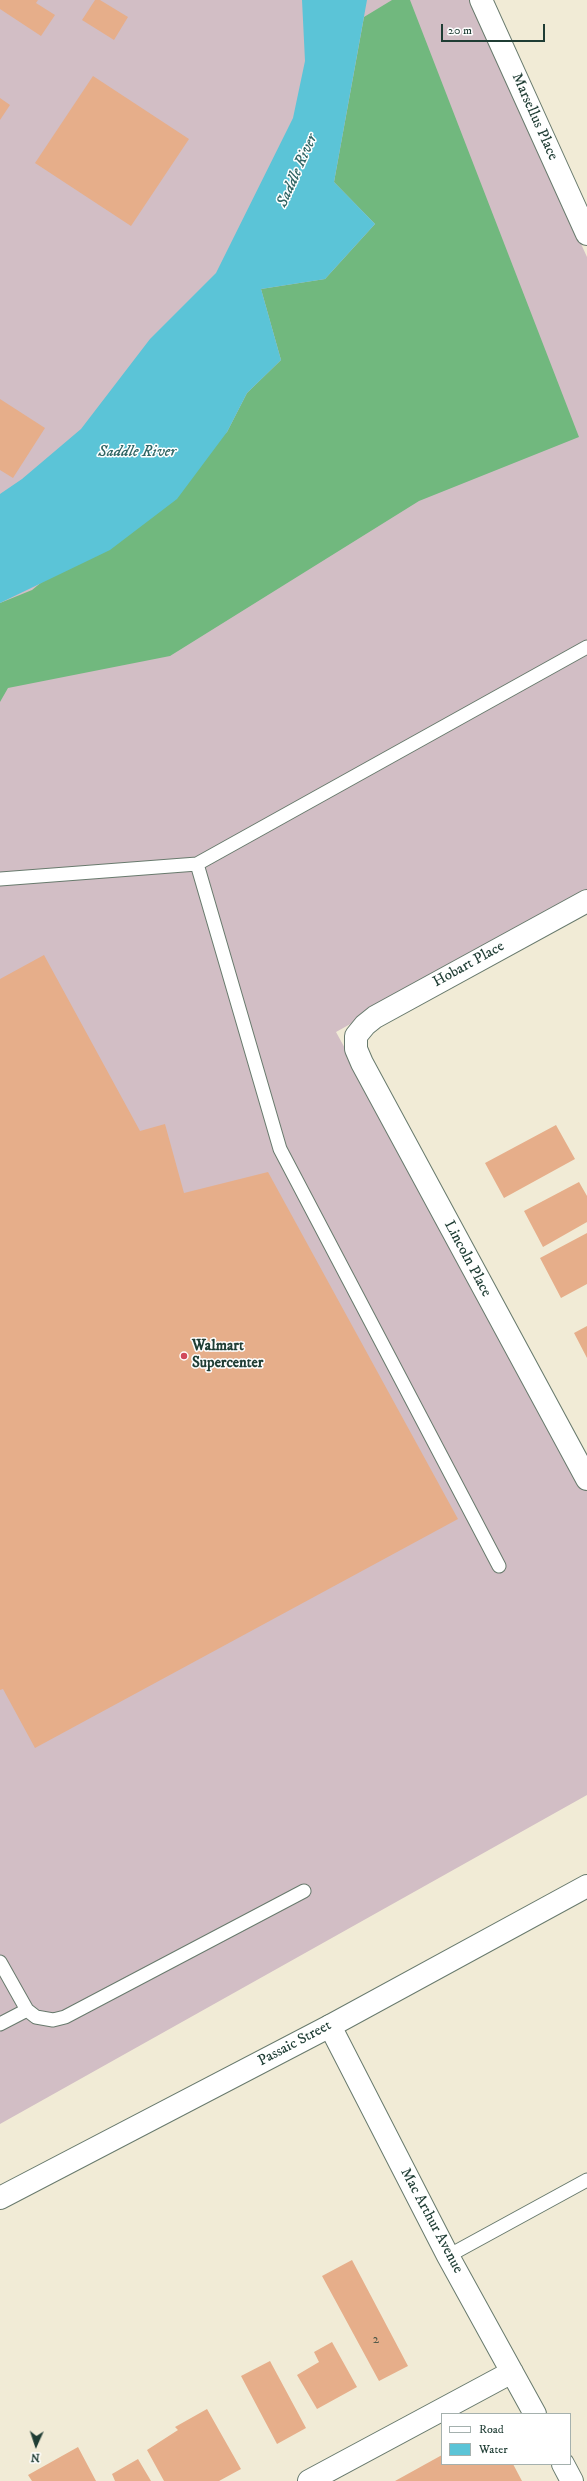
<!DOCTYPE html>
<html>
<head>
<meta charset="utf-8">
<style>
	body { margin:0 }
	#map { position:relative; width:587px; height:2481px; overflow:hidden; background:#f1ebd6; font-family:"IM FELL DW Pica",serif }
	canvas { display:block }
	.legend { position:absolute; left:441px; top:2413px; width:130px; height:52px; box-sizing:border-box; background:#fff; border:1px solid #a5b1ae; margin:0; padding:5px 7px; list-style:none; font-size:12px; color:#1f3d34 }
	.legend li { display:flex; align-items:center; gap:8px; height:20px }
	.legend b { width:20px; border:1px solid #a5b1ae }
	.north { position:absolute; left:16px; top:2425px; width:40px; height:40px; -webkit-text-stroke:3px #fff; paint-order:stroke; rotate:183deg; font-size:11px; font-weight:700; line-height:16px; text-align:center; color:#1f3d34 }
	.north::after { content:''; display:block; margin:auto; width:14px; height:18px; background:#1f3d34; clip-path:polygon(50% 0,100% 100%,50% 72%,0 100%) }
	.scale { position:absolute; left:441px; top:24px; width:104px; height:18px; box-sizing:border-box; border:2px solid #1f3d34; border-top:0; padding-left:5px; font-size:12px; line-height:14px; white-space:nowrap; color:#1f3d34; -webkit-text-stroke:3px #fff; paint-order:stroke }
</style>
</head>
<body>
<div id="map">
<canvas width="587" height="2481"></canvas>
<ul class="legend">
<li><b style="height:5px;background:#fff"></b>Road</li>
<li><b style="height:11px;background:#5bc4d7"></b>Water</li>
</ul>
<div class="north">N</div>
<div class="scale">20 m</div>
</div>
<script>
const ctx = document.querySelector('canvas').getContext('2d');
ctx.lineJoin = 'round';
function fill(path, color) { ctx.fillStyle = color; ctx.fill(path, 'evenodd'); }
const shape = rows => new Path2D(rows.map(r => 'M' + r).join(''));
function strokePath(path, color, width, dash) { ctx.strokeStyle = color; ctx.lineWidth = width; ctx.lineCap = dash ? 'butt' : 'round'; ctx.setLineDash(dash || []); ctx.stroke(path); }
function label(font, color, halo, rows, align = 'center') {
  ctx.font = font + ' "IM FELL DW Pica",serif'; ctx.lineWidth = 3; ctx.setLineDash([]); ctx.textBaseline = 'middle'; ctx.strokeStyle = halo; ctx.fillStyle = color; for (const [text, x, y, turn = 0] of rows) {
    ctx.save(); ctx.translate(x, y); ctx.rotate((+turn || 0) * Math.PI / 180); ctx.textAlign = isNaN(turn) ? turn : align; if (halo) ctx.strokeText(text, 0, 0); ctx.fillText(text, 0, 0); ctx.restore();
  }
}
fill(shape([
	[0,0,470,0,587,257,587,892,336,1032,587,1490,587,1795,0,2124]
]), '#d2bec5');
fill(shape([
	[392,0,410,0,579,437,419,501,170,656,8,688,0,702,0,603,32,590,227,432,247,393,281,360,261,289,325,279,375,224,334,182,364,17]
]), '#71b87e');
fill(shape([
	[302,0,367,0,334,182,375,224,325,279,261,289,281,360,247,393,227,432,177,499,110,550,0,603,0,494,22,479,81,429,150,339,216,273,293,118,305,61]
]), '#5bc4d7');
fill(shape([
	[0,0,38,0,36,3,55,15,41,36,0,9],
	[95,0,100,0,128,17,114,40,82,20],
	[93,76,189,139,131,226,35,163],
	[0,98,10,105,0,120],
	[0,399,45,428,13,478,0,470],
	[44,955,140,1131,165,1124,184,1193,268,1172,458,1519,35,1748,3,1689,0,1690,0,979],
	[556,1125,575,1159,504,1198,485,1163],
	[579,1182,587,1196,587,1222,543,1247,524,1211],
	[587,1233,587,1284,561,1298,540,1258],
	[587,1326,587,1358,574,1333],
	[352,2260,408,2366,379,2381,322,2276],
	[332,2342,357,2387,317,2409,297,2375,319,2362,314,2352],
	[270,2361,306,2428,277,2444,241,2376],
	[207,2409,241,2469,219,2481,164,2481,147,2450,178,2430,175,2427],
	[78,2447,96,2481,32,2481,28,2475],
	[442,2455,442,2464,513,2464,522,2481,395,2481],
	[138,2459,151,2481,115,2481,112,2474]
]), '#e6ae8a');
const lane = shape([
	[0,879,197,864],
	[499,1566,280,1149,197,864,587,647],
	[0,1962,27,2010,0,2024],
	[27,2010,36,2017,53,2020,65,2017,304,1891],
	[448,2256,587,2180]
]);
const street = shape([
	[481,0,587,234],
	[587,901,375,1017,365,1025,356,1036,356,1049,362,1063,587,1479],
	[330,2026,448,2256,535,2414],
	[563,2464,572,2481],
	[309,2481,512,2372]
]);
const secondary = shape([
	[0,2198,330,2026,587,1886]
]);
strokePath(lane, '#687a6d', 15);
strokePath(street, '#687a6d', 24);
strokePath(secondary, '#687a6d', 24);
strokePath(lane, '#fff', 13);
strokePath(street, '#fff', 22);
strokePath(secondary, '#fff', 22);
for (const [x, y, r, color] of [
	[184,1356,4,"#d1495b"]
]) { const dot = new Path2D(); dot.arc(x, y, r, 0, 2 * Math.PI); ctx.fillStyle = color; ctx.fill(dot); strokePath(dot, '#fff', 1.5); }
label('13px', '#51594a', null, [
	["2",376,2340]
]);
label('15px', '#1f3d34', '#fff', [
	["Marsellus Place",534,117,66],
	["Hobart Place",469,965,-29],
	["Lincoln Place",467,1259,62],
	["Passaic Street",295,2044,-28],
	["Mac Arthur Avenue",431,2221,62]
]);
label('bold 15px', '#1f3d34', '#fff', [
	["Walmart",192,1347],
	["Supercenter",192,1364]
], 'left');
label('italic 16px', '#316665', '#fff', [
	["Saddle River",298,171,-66],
	["Saddle River",137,453]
]);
</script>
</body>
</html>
